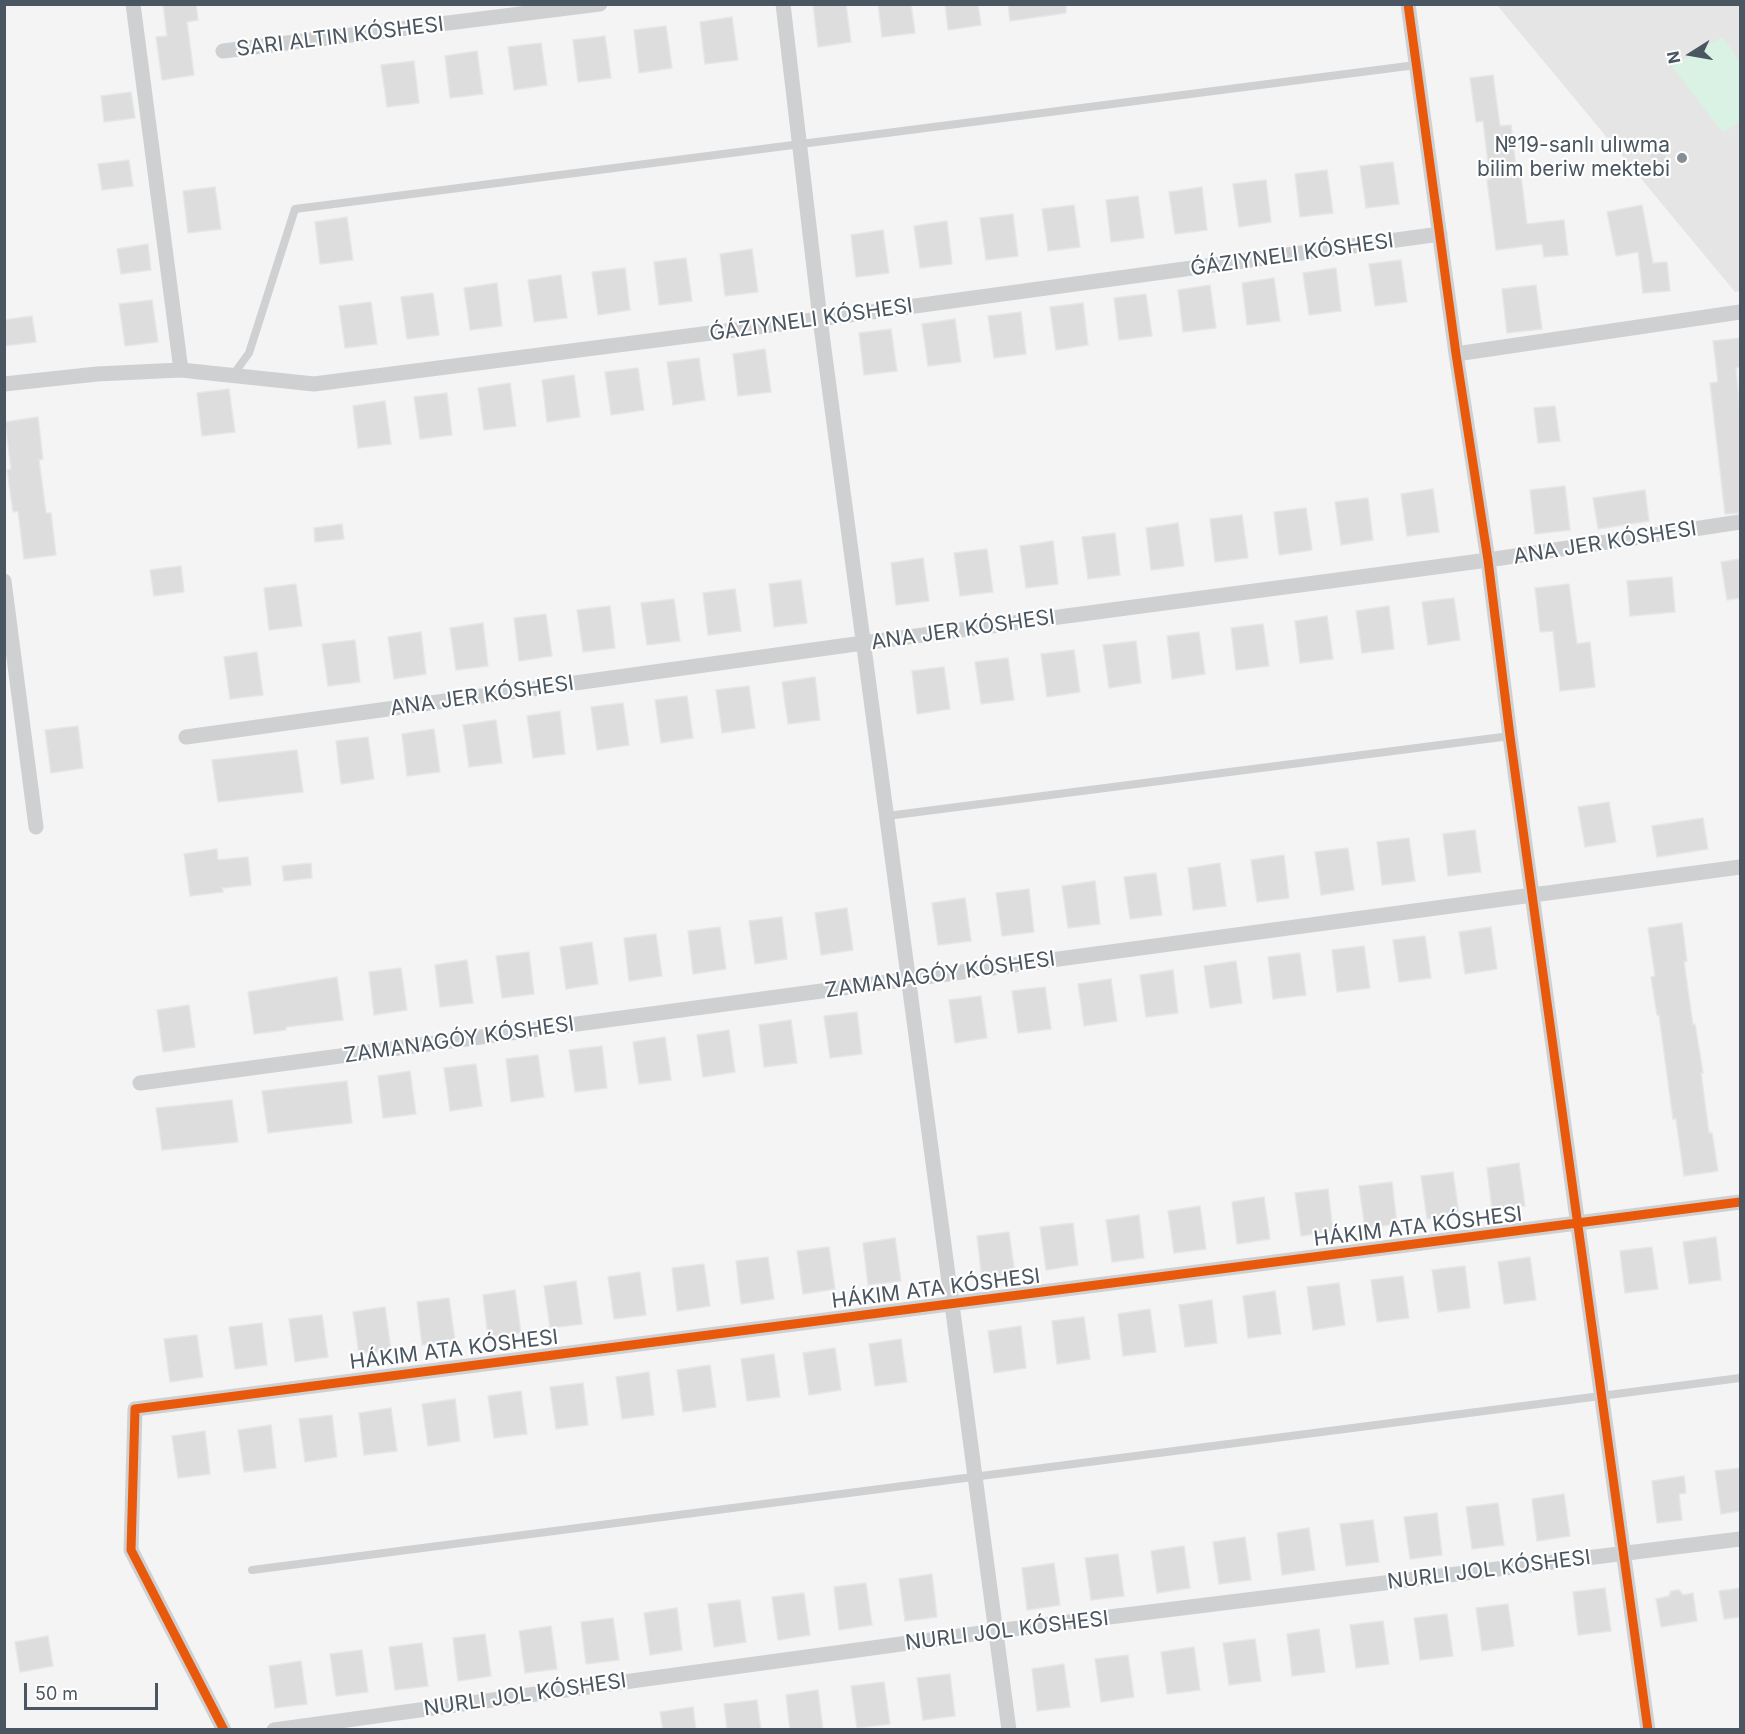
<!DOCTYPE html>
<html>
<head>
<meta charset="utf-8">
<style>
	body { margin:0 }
	#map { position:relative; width:1745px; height:1734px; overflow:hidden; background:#f4f4f4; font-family:Inter,sans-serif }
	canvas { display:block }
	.frame { position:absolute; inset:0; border:6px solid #4a5661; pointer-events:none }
	.north { position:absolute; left:1661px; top:24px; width:60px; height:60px; -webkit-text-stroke:4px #fff; paint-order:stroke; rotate:259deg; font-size:16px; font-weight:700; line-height:24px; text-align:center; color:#4a5661 }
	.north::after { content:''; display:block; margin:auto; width:21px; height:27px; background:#4a5661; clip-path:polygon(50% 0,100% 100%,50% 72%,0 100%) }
	.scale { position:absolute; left:24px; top:1683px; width:134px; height:27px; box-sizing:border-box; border:3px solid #4a5661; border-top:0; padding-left:8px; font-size:18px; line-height:21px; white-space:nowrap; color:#4a5661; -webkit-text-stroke:4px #fff; paint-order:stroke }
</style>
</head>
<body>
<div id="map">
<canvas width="1745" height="1734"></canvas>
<div class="frame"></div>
<div class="north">N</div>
<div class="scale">50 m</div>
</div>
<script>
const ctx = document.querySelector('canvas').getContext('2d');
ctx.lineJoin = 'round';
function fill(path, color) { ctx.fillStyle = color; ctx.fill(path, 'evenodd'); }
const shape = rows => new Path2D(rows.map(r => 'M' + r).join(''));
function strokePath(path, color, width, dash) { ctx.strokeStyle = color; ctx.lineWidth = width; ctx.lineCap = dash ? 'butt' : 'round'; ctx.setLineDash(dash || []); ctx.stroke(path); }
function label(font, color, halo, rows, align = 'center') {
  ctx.font = font + ' Inter,sans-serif'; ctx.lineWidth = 4.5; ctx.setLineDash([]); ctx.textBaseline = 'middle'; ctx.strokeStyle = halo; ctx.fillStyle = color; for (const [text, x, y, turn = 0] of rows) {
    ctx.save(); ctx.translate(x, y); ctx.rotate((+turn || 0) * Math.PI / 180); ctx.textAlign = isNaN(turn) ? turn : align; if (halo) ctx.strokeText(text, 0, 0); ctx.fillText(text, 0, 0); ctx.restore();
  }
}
fill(shape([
	[1497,5,1740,5,1740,291,1735,292]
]), '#e6e5e6');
fill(shape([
	[1723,37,1740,62,1740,121,1723,133,1672,66]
]), '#d9f2e3');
const building = shape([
	[163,4,196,4,198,20,187,22,194,75,162,80,156,37,167,36,163,4],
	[813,4,846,4,851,42,818,47,813,4],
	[878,4,911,4,915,33,882,37,878,4],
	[945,4,978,4,981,25,948,30,945,4],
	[1008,4,1066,4,1066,13,1010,21,1008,4],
	[732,17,738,60,705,64,700,22,732,17],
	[666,26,672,68,639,73,634,30,666,26],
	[605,36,611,78,578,82,573,40,605,36],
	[541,43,547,85,514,90,508,47,541,43],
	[477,51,483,94,450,98,445,56,477,51],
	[414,61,419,103,387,107,381,65,414,61],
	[1493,75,1500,126,1511,125,1517,176,1521,176,1527,224,1564,220,1568,255,1544,257,1542,244,1496,250,1487,180,1490,179,1483,121,1476,122,1470,78,1493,75],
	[131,92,135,118,104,122,101,96,131,92],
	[1660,148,1673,165,1661,173,1649,156,1660,148],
	[129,160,133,186,102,190,98,164,129,160],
	[1393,162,1399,204,1366,208,1360,166,1393,162],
	[1327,170,1333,213,1300,217,1295,174,1327,170],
	[1266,180,1271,222,1239,227,1233,184,1266,180],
	[215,187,221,229,188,233,183,191,215,187],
	[1202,187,1207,230,1175,234,1169,192,1202,187],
	[1138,196,1144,238,1111,242,1106,200,1138,196],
	[1074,205,1080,247,1048,251,1042,209,1074,205],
	[1642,205,1653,263,1667,262,1670,291,1643,293,1638,252,1616,256,1607,212,1642,205],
	[1013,214,1018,256,986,260,980,218,1013,214],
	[347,217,353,260,320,264,315,222,347,217],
	[947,221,952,264,920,268,914,226,947,221],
	[883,230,889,273,856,277,851,235,883,230],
	[148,244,151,270,121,274,117,249,148,244],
	[752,249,758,292,725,296,720,254,752,249],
	[686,258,692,301,659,305,654,262,686,258],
	[1401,260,1407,302,1375,306,1369,264,1401,260],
	[625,268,630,310,598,315,592,272,625,268],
	[1336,268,1341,311,1309,315,1303,273,1336,268],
	[561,275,567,318,534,322,528,280,561,275],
	[1274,278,1280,321,1247,325,1242,283,1274,278],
	[497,283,502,326,470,330,464,288,497,283],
	[1210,285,1216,328,1183,332,1178,290,1210,285],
	[1536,285,1542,329,1507,333,1502,289,1536,285],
	[433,293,439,335,407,339,401,297,433,293],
	[1146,294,1152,336,1119,340,1114,298,1146,294],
	[152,300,158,342,125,346,119,304,152,300],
	[371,302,377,344,345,348,339,306,371,302],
	[1083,303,1088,345,1056,350,1050,307,1083,303],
	[1021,312,1026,354,994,358,988,316,1021,312],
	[32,316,36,342,4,346,4,320,32,316],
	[955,319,961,362,928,366,922,324,955,319],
	[891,329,897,371,864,375,859,333,891,329],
	[1740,338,1740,367,1736,368,1740,413,1740,513,1725,514,1710,383,1718,382,1713,341,1740,338],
	[765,349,771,392,738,396,733,354,765,349],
	[699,358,705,400,673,405,667,362,699,358],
	[638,368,644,410,611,415,605,372,638,368],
	[574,375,580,417,547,422,542,380,574,375],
	[510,383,516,426,484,430,478,388,510,383],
	[229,389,235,432,202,436,197,393,229,389],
	[447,393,452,435,420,439,414,397,447,393],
	[385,401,391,444,358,448,353,406,385,401],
	[1555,406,1560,441,1538,443,1534,408,1555,406],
	[38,417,43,459,39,460,46,513,51,513,56,555,24,559,18,511,13,512,7,470,11,469,5,422,38,417],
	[1565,486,1570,530,1535,534,1530,490,1565,486],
	[1433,489,1439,532,1407,536,1401,494,1433,489],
	[1645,490,1649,521,1598,529,1593,498,1645,490],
	[1368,498,1373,540,1341,545,1335,502,1368,498],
	[1306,508,1312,550,1279,555,1274,512,1306,508],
	[1242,515,1248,558,1215,562,1210,519,1242,515],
	[1178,523,1184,566,1151,570,1146,528,1178,523],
	[342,524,344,539,315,542,314,528,342,524],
	[1115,533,1120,575,1088,579,1082,537,1115,533],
	[1053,541,1058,584,1026,588,1020,546,1053,541],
	[987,549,993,592,960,596,954,553,987,549],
	[923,558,929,601,896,605,891,563,923,558],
	[1740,559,1740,598,1727,600,1721,562,1740,559],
	[181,566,184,592,154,596,150,570,181,566],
	[1672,577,1675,612,1630,616,1627,581,1672,577],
	[801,580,807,623,774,627,769,584,801,580],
	[296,584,302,626,269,630,264,588,296,584],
	[1569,584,1577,644,1590,642,1595,687,1560,691,1553,631,1540,632,1535,588,1569,584],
	[735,589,741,631,708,635,703,593,735,589],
	[1454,598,1460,640,1428,645,1422,602,1454,598],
	[674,599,680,641,647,645,641,603,674,599],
	[610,606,615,648,583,652,577,610,610,606],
	[1389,606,1394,649,1362,653,1356,611,1389,606],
	[546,614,552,656,519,661,514,618,546,614],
	[1327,616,1333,659,1300,663,1295,621,1327,616],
	[483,623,488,666,456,670,450,628,483,623],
	[1263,624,1269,666,1236,670,1231,628,1263,624],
	[421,632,426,674,394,679,388,637,421,632],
	[1199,632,1205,674,1172,679,1167,636,1199,632],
	[355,640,360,682,328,686,322,644,355,640],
	[1136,641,1141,683,1109,688,1103,645,1136,641],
	[1074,650,1080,692,1047,697,1041,654,1074,650],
	[257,652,263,695,230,699,224,657,257,652],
	[1008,658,1014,700,981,704,975,662,1008,658],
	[944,667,950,709,917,714,912,671,944,667],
	[815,677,820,720,788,724,782,682,815,677],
	[749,686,755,728,722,733,716,690,749,686],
	[687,696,693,738,661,743,655,700,687,696],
	[623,703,629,745,597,750,591,707,623,703],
	[560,711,565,754,533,758,527,716,560,711],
	[496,720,502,763,469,767,463,725,496,720],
	[78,726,83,768,51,773,45,730,78,726],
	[434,729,440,772,407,776,402,734,434,729],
	[368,737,374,779,341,784,336,741,368,737],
	[297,750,303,792,218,802,212,760,297,750],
	[1609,802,1616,842,1585,847,1578,807,1609,802],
	[1703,818,1708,849,1657,857,1652,826,1703,818],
	[1475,830,1481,872,1448,876,1443,834,1475,830],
	[1409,838,1415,881,1382,885,1377,842,1409,838],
	[1348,848,1354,890,1321,895,1315,852,1348,848],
	[217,849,218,860,248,857,251,885,222,888,223,892,190,896,184,854,217,849],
	[1284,855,1289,898,1257,902,1251,860,1284,855],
	[311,863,312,878,284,881,282,866,311,863],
	[1220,863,1226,906,1193,910,1188,868,1220,863],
	[1156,873,1162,915,1130,919,1124,877,1156,873],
	[1095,881,1100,924,1068,928,1062,886,1095,881],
	[1029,889,1034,932,1002,936,996,893,1029,889],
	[965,898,971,941,938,945,932,903,965,898],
	[847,908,853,950,821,955,815,913,847,908],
	[782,917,787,959,755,964,749,921,782,917],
	[1682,923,1687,961,1684,962,1693,1025,1695,1024,1703,1073,1701,1073,1709,1133,1712,1133,1718,1171,1684,1176,1676,1119,1673,1119,1659,1015,1657,1015,1651,977,1655,976,1648,928,1682,923],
	[720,927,726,969,693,974,688,931,720,927],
	[1491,927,1497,969,1465,974,1459,932,1491,927],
	[656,934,662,976,629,981,624,938,656,934],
	[1425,936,1431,978,1399,982,1393,940,1425,936],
	[592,942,598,984,566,989,560,947,592,942],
	[1364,946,1370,988,1337,992,1332,950,1364,946],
	[529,952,534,994,502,998,496,956,529,952],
	[1300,953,1306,995,1273,999,1268,957,1300,953],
	[467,960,473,1003,440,1007,435,965,467,960],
	[1236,961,1242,1003,1210,1008,1204,966,1236,961],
	[401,968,407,1010,374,1015,369,972,401,968],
	[1173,970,1178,1013,1146,1017,1140,975,1173,970],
	[337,977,343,1020,286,1027,286,1030,254,1034,248,992,337,977],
	[1111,979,1117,1021,1084,1026,1078,984,1111,979],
	[1045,987,1051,1029,1018,1033,1012,991,1045,987],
	[981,996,987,1038,955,1043,949,1000,981,996],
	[189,1005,195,1047,163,1052,157,1010,189,1005],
	[857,1012,862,1054,830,1058,824,1016,857,1012],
	[791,1020,797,1063,764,1067,759,1025,791,1020],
	[729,1030,735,1072,703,1077,697,1035,729,1030],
	[665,1037,671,1080,639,1084,633,1042,665,1037],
	[602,1046,607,1088,575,1092,569,1050,602,1046],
	[538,1055,544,1097,511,1102,506,1059,538,1055],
	[476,1064,482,1106,450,1111,444,1068,476,1064],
	[410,1071,416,1114,383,1118,378,1076,410,1071],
	[347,1081,352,1123,268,1133,262,1091,347,1081],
	[232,1100,238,1142,162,1150,156,1108,232,1100],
	[1519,1163,1525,1206,1492,1210,1487,1168,1519,1163],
	[1453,1172,1459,1214,1427,1219,1421,1176,1453,1172],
	[1392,1182,1397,1224,1365,1228,1359,1186,1392,1182],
	[1328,1189,1333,1231,1301,1236,1295,1193,1328,1189],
	[1264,1197,1270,1239,1237,1244,1232,1202,1264,1197],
	[1200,1206,1206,1249,1174,1253,1168,1211,1200,1206],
	[1139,1215,1144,1258,1112,1262,1106,1220,1139,1215],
	[1073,1223,1078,1265,1046,1270,1040,1227,1073,1223],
	[1009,1232,1015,1275,982,1279,977,1236,1009,1232],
	[1716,1237,1721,1280,1689,1284,1683,1242,1716,1237],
	[895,1238,901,1281,868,1285,863,1243,895,1238],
	[829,1247,835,1289,803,1294,797,1251,829,1247],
	[1652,1247,1658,1289,1625,1293,1620,1251,1652,1247],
	[768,1257,774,1299,741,1304,736,1261,768,1257],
	[1530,1257,1536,1300,1504,1304,1498,1262,1530,1257],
	[704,1264,710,1306,677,1311,672,1268,704,1264],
	[1465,1266,1470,1308,1438,1312,1432,1270,1465,1266],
	[640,1272,646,1315,614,1319,608,1277,640,1272],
	[1403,1276,1409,1318,1377,1322,1371,1280,1403,1276],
	[576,1281,582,1324,550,1328,544,1286,576,1281],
	[1339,1283,1345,1325,1313,1330,1307,1287,1339,1283],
	[515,1290,521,1333,488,1337,483,1295,515,1290],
	[1275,1291,1281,1334,1248,1338,1243,1296,1275,1291],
	[449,1298,455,1340,422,1345,417,1302,449,1298],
	[1212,1300,1217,1343,1185,1347,1179,1305,1212,1300],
	[385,1307,391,1350,359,1354,353,1312,385,1307],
	[1150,1309,1156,1352,1123,1356,1118,1314,1150,1309],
	[322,1315,328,1357,295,1362,289,1319,322,1315],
	[1084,1317,1090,1359,1057,1364,1052,1321,1084,1317],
	[262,1323,267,1365,235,1369,229,1327,262,1323],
	[1021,1326,1026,1368,994,1373,988,1331,1021,1326],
	[197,1335,203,1377,170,1382,164,1339,197,1335],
	[901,1339,907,1382,875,1386,869,1344,901,1339],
	[835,1348,841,1390,809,1395,803,1353,835,1348],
	[774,1354,780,1397,747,1401,741,1359,774,1354],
	[710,1365,716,1407,683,1412,677,1370,710,1365],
	[649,1372,654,1415,622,1419,616,1377,649,1372],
	[583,1383,588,1425,556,1429,550,1387,583,1383],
	[521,1391,527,1434,494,1438,488,1396,521,1391],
	[455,1399,460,1441,428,1446,422,1404,455,1399],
	[391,1408,397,1451,364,1455,359,1413,391,1408],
	[332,1415,337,1457,305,1462,299,1419,332,1415],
	[271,1425,276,1468,244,1472,238,1430,271,1425],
	[205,1431,210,1474,178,1478,172,1436,205,1431],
	[1740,1468,1740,1511,1721,1514,1715,1471,1740,1468],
	[1684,1476,1686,1493,1679,1494,1682,1520,1657,1523,1652,1481,1684,1476],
	[1564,1494,1570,1536,1537,1541,1532,1499,1564,1494],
	[1498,1503,1504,1545,1472,1549,1466,1507,1498,1503],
	[1437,1513,1442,1555,1410,1559,1404,1517,1437,1513],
	[1373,1520,1379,1562,1346,1566,1340,1524,1373,1520],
	[1309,1528,1315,1570,1282,1575,1277,1533,1309,1528],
	[1245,1537,1251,1580,1219,1584,1213,1542,1245,1537],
	[1184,1546,1190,1588,1157,1593,1151,1551,1184,1546],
	[1118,1554,1124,1596,1091,1600,1085,1558,1118,1554],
	[1054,1563,1060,1605,1027,1610,1022,1568,1054,1563],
	[932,1574,937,1617,905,1621,899,1579,932,1574],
	[866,1583,872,1625,839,1630,834,1587,866,1583],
	[1605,1588,1611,1631,1578,1635,1573,1592,1605,1588],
	[1740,1588,1740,1617,1724,1619,1719,1591,1740,1588],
	[1679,1590,1683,1595,1693,1593,1697,1621,1661,1627,1656,1599,1669,1596,1671,1591,1679,1590],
	[804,1593,810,1635,778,1640,772,1597,804,1593],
	[740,1600,746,1642,714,1647,708,1604,740,1600],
	[1508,1604,1514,1646,1482,1651,1476,1608,1508,1604],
	[677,1608,682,1650,650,1655,644,1613,677,1608],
	[1447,1614,1453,1656,1420,1660,1414,1618,1447,1614],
	[613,1618,619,1660,586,1664,581,1622,613,1618],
	[1383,1621,1389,1664,1356,1668,1350,1625,1383,1621],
	[551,1626,557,1669,525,1673,519,1631,551,1626],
	[1319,1629,1325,1672,1292,1676,1287,1634,1319,1629],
	[485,1634,491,1676,458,1681,453,1638,485,1634],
	[48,1636,53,1666,20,1672,15,1642,48,1636],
	[1255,1639,1261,1681,1229,1685,1223,1643,1255,1639],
	[422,1643,428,1686,395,1690,389,1647,422,1643],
	[1194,1647,1200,1690,1167,1694,1161,1652,1194,1647],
	[362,1650,368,1692,336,1696,330,1654,362,1650],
	[1128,1655,1134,1697,1101,1702,1095,1659,1128,1655],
	[301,1661,307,1704,275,1708,269,1666,301,1661],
	[1064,1664,1070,1707,1037,1711,1032,1669,1064,1664],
	[950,1674,955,1716,923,1720,917,1678,950,1674],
	[884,1682,890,1724,857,1728,851,1686,884,1682],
	[818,1690,823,1730,790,1730,786,1695,818,1690],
	[757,1700,761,1730,727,1730,724,1704,757,1700],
	[693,1707,696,1730,663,1730,660,1712,693,1707]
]);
fill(building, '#ddddde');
strokePath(building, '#e5e6e7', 1.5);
strokePath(shape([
	[233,375,249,353,295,209,1416,65],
	[887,816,1510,736],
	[252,1570,1740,1378]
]), '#ced0d2', 8);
strokePath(shape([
	[133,4,181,370],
	[783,4,820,319,1009,1730],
	[1408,4,1456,354,1488,560,1510,736,1648,1730],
	[223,51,600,4],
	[1456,354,1740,312],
	[4,384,97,374,181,370,314,384,820,319,1440,234],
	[4,581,36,827],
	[186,737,863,643,1488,560,1740,522],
	[140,1083,1740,867],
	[224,1730,131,1550,135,1409,1740,1202],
	[274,1730,996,1631,1740,1539]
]), '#ced0d2', 15);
strokePath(shape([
	[1408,4,1456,354,1488,560,1510,736,1648,1730],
	[224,1730,131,1550,135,1409,1740,1202]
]), '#e8590c', 9);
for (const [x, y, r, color] of [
	[1682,158,6,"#868d94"]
]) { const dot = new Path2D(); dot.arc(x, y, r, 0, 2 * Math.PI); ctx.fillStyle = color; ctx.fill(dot); strokePath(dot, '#fff', 2); }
label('21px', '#4a5661', '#fff', [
	["SARI ALTIN KÓSHESI",340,37,-7],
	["ǴÁZIYNELI KÓSHESI",1292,255,-8],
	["ǴÁZIYNELI KÓSHESI",811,320,-8],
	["ANA JER KÓSHESI",1605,543,-9],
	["ANA JER KÓSHESI",963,630,-8],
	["ANA JER KÓSHESI",482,696,-8],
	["ZAMANAGÓY KÓSHESI",940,975,-8],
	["ZAMANAGÓY KÓSHESI",459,1040,-8],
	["HÁKIM ATA KÓSHESI",1418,1227,-7],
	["HÁKIM ATA KÓSHESI",936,1289,-7],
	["HÁKIM ATA KÓSHESI",454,1350,-7],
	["NURLI JOL KÓSHESI",1489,1570,-7],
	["NURLI JOL KÓSHESI",1007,1631,-7],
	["NURLI JOL KÓSHESI",525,1695,-8]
]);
label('21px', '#4a5661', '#fff', [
	["№19-sanlı ulıwma",1670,146],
	["bilim beriw mektebi",1670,170]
], 'right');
</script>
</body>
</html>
